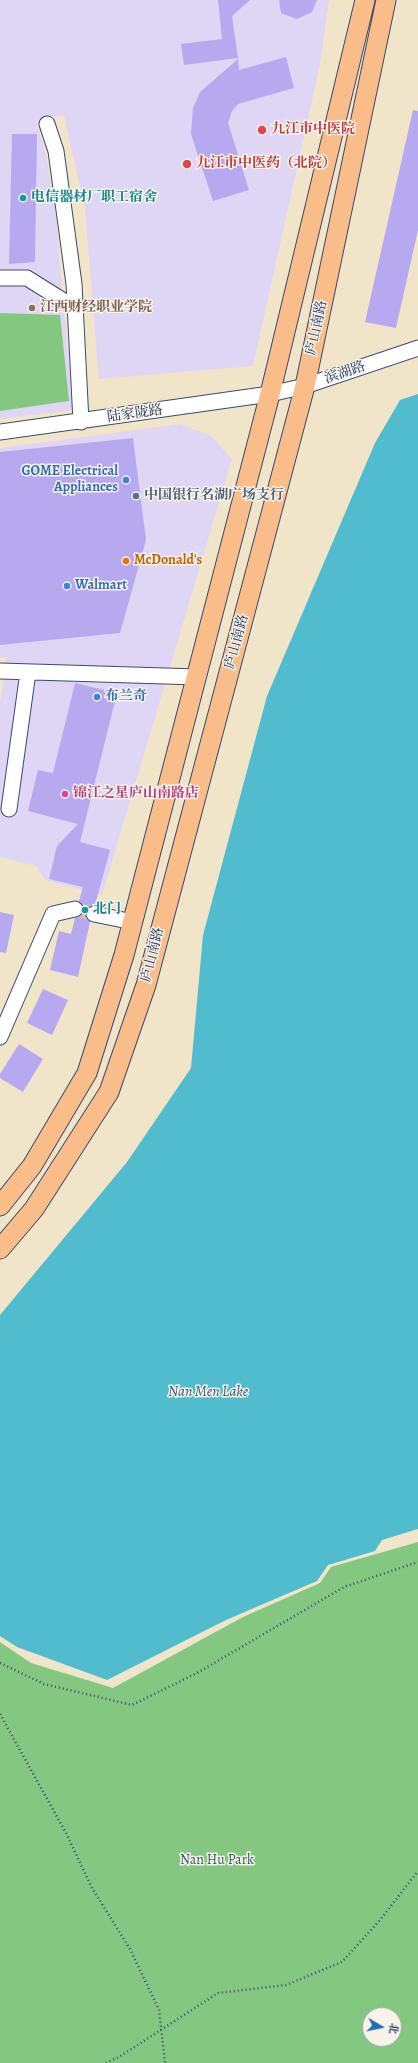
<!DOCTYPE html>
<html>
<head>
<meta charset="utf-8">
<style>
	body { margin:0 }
	#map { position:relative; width:418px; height:2063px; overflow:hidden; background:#f0e5c9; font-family:Alegreya,"Noto Serif SC",serif }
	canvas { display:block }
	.north { position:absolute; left:362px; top:2007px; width:40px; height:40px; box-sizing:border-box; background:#f7f3e8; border:1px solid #9fa5b1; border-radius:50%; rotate:99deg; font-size:11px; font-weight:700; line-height:16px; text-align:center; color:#1b2f5e }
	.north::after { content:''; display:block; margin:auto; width:14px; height:18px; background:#1f6fb2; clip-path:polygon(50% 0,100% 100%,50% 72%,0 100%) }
</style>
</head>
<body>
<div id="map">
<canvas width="418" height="2063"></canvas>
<div class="north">北</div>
</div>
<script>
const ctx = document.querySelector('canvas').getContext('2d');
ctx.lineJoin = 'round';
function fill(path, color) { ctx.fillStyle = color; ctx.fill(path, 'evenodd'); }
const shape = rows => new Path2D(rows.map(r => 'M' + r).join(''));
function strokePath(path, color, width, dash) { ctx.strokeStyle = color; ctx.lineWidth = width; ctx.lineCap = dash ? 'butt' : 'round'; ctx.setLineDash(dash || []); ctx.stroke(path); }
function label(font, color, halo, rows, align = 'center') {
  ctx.font = font + ' Alegreya,"Noto Serif SC",serif'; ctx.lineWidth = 3; ctx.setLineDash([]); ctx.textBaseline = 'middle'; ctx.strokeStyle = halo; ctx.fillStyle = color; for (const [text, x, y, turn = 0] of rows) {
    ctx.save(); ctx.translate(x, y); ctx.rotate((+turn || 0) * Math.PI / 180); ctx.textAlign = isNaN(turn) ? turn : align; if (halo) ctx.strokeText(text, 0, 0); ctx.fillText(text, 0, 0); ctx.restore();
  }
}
fill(shape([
	[0,0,329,0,320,64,253,366,99,379,85,208,64,115,36,121,45,151,55,207,73,410,0,419],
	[181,424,211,436,232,459,102,895,45,880,36,866,0,857,0,704,6,658,0,657,0,448]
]), '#dfd5f5');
fill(shape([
	[0,313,60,315,69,401,0,411],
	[418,1542,418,2063,0,2063,0,1642,31,1663,113,1688,243,1617,320,1583,331,1567],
	[370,2015,394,2015,394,2039,370,2039]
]), '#83c781');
fill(shape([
	[418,394,418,1529,382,1540,375,1551,328,1565,317,1581,226,1620,107,1680,17,1647,0,1636,0,1315,127,1162,191,1068,203,935,267,696,375,443,400,400]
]), '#52bccf');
fill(shape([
	[218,0,250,0,232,16,238,58,184,65,181,44,222,39],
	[279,0,317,0,312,12,297,19,281,13],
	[286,57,294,88,238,104,232,111,228,123,249,190,213,201,191,134,193,108,200,92,238,59,239,70],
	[413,110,418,111,418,230,396,328,365,322],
	[12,134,37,134,35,262,9,264],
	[133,438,146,540,120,633,0,645,0,452],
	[75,683,117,693,80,842,110,850,95,905,88,908,85,912,86,917,90,922,78,977,50,970,59,931,71,934,75,918,81,916,83,912,84,907,79,901,83,887,49,879,57,846,78,824,28,811,38,770,53,773],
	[0,912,14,915,6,953,0,952],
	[43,989,68,1000,52,1035,27,1023],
	[19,1044,43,1059,23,1092,0,1078,0,1074]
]), '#b7a9ef');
strokePath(shape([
	[75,909,94,914]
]), '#c5c1b4', 15, [15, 8]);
const minor = shape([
	[47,124,56,151,74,284,81,422],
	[0,278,27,278,75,308],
	[0,432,270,394,305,386,418,348],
	[0,671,198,677],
	[9,809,28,672],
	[94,914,133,922],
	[0,1037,53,914,75,909]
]);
const major = shape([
	[0,1206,32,1166,87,1073,124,955,270,394,365,0],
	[0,1249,34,1209,109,1092,146,985,305,386,386,0]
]);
strokePath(minor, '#3b4a6e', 17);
strokePath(major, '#3b4a6e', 21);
strokePath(shape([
	[0,1663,44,1684,132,1705,197,1673,344,1587,418,1562],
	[0,1714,66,1833,92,1888,130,1949,159,2010,165,2063],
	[106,2063,119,2057,218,1993,286,1985,342,1962,380,1920,418,1871]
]), '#3b4a6e', 2.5, [1, 3]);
strokePath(minor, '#fff', 15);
strokePath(major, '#f8bd88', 19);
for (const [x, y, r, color] of [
	[262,130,5,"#e0444e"],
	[187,164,5,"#e0444e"],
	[23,198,4,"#0f9aa8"],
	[32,308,4,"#8d6e63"],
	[126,480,4,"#3f7fe0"],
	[136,496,4,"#5c6f8a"],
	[126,561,4,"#e8710a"],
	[67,586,4,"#3f7fe0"],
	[97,697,4,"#3f7fe0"],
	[65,794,4,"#d1479c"],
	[85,910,4,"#0f9aa8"]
]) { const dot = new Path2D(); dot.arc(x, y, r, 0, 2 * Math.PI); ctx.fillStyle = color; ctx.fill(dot); strokePath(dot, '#f7f3e8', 1.5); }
label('bold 14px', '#be3a42', '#f7f3e8', [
	["九江市中医院",271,130],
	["九江市中医药（北院）",196,164]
], 'left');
label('bold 14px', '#0d838f', '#f7f3e8', [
	["电信器材厂职工宿舍",31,198],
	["北门",93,910]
], 'left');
label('bold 14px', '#785e54', '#f7f3e8', [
	["江西财经职业学院",40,308]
], 'left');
label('14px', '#1b2f5e', '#f7f3e8', [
	["庐山南路",317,328,-78],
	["滨湖路",345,373,-19],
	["陆家陇路",135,414,-8],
	["庐山南路",237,642,-75],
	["庐山南路",153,955,-76]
]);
label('bold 14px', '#366cbe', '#f7f3e8', [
	["GOME Electrical",118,472,"right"],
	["Appliances",118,488,"right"],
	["Walmart",75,586],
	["布兰奇",105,697]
], 'left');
label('bold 14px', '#4e5e75', '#f7f3e8', [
	["中国银行名湖广场支行",144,496]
], 'left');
label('bold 14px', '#c56008', '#f7f3e8', [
	["McDonald's",134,561]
], 'left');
label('bold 14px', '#b23c85', '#f7f3e8', [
	["锦江之星庐山南路店",73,794]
], 'left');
label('14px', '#355567', '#f7f3e8', [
	["Nan Hu Park",217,1861]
]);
label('italic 15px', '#2c5980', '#f7f3e8', [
	["Nan Men Lake",208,1392]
]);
</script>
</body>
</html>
